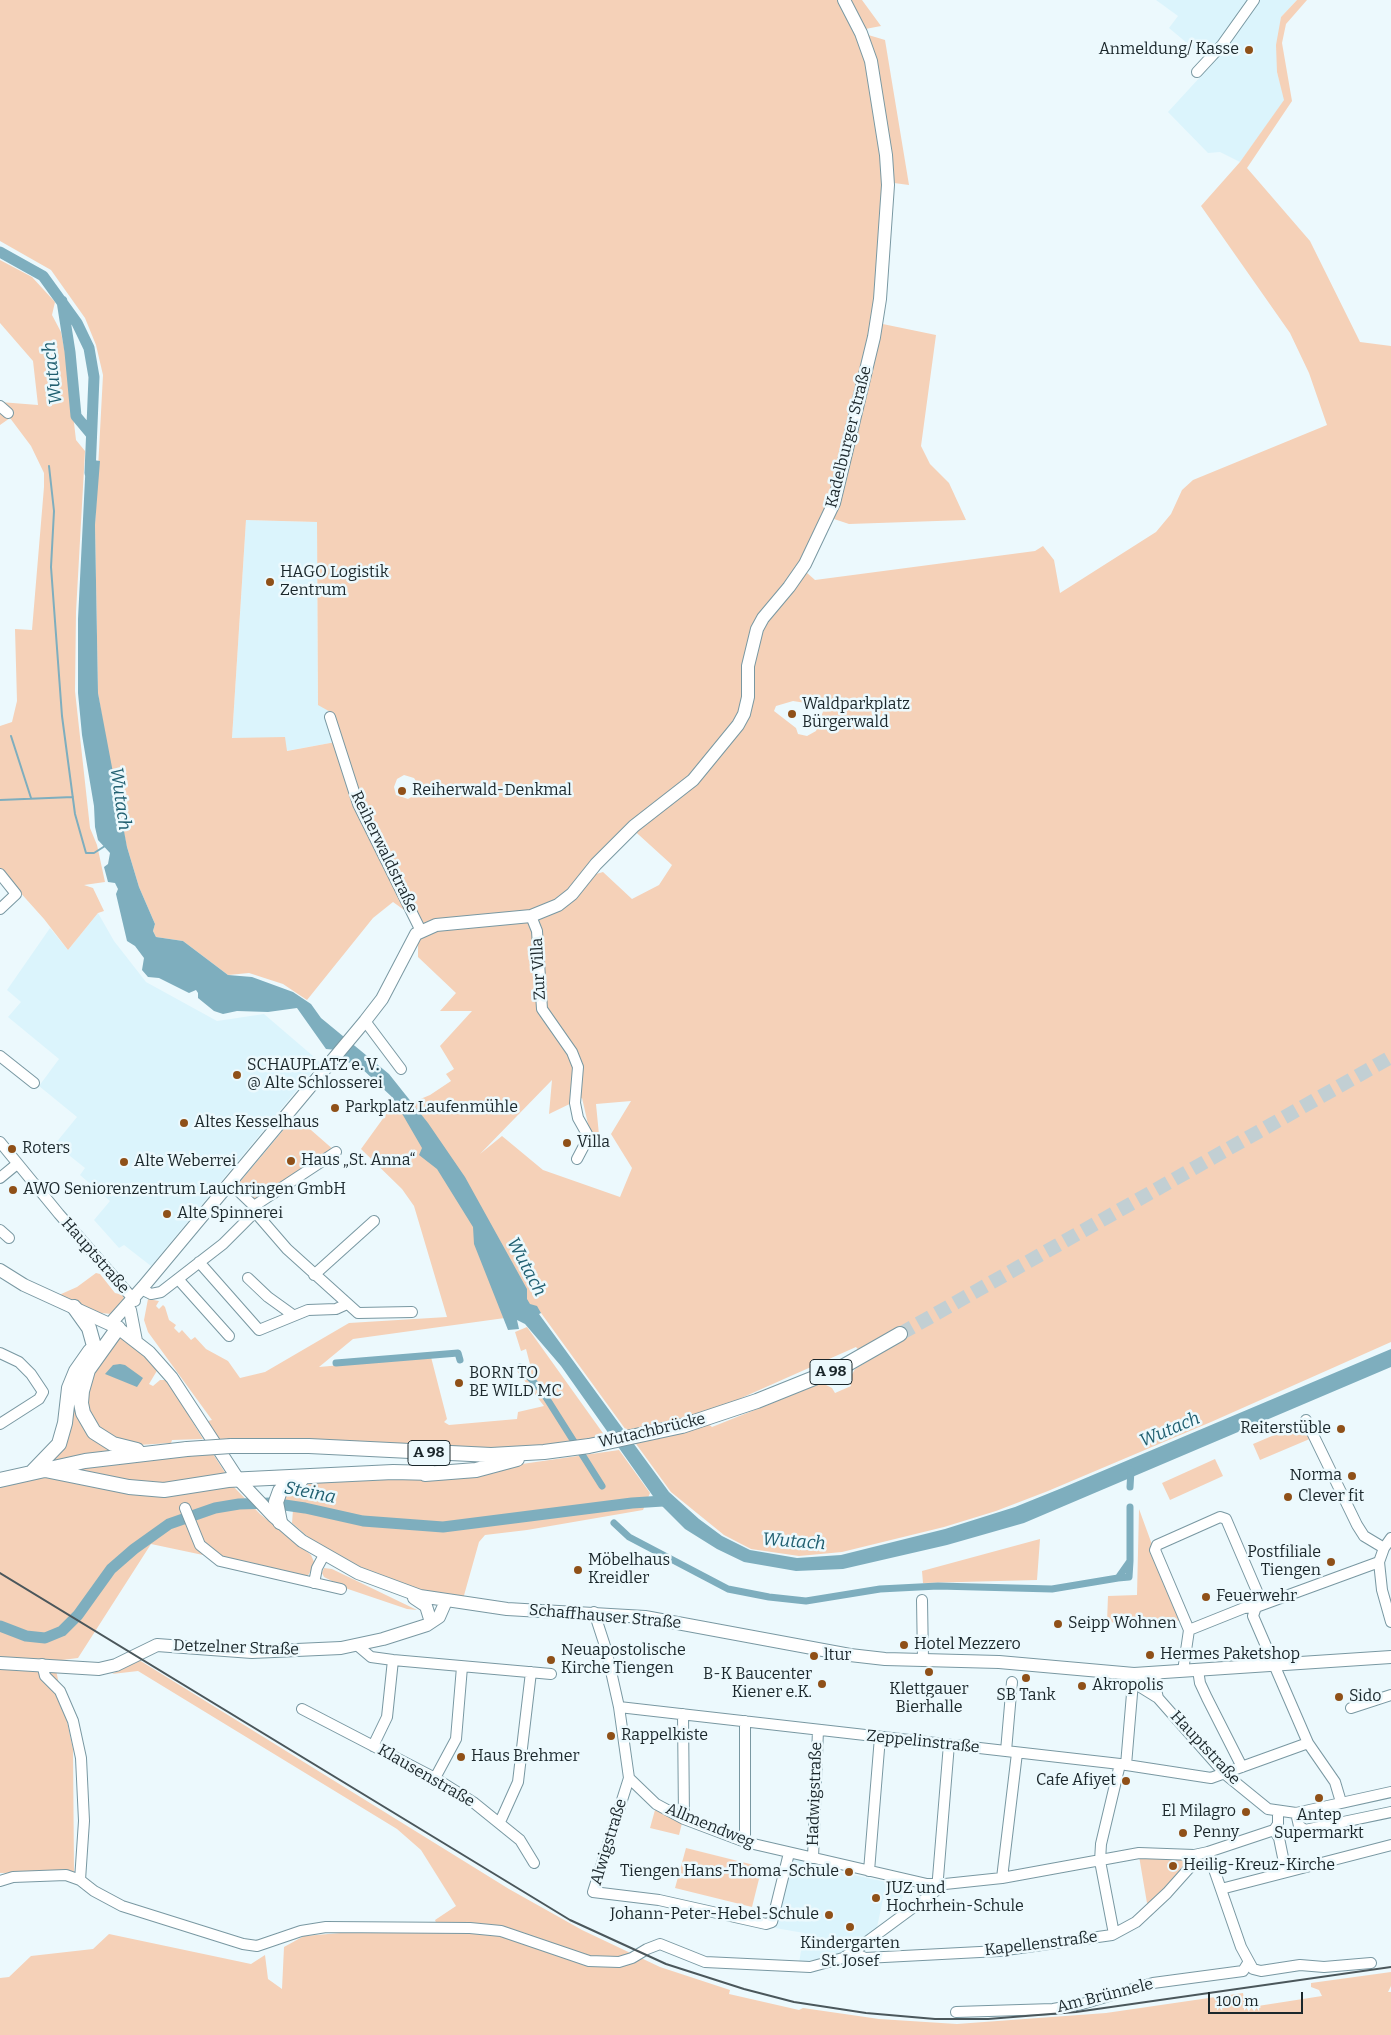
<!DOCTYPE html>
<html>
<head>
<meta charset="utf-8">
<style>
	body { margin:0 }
	#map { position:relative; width:1391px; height:2035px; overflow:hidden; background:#ecf9fd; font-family:Bitter,serif }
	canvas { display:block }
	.scale { position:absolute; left:1208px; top:1992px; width:95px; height:22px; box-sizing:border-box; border:2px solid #1b272b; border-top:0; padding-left:6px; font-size:15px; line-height:18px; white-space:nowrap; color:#1b272b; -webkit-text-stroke:4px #ecf9fd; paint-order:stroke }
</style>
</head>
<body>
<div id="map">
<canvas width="1391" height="2035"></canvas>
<div class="scale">100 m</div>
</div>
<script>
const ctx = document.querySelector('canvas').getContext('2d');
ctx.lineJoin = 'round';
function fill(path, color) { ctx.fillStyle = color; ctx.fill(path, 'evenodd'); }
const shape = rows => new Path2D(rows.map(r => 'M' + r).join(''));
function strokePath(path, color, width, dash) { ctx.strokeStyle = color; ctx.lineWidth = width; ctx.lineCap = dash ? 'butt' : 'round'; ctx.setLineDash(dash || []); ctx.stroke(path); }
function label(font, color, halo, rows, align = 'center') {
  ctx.font = font + ' Bitter,serif'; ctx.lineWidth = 5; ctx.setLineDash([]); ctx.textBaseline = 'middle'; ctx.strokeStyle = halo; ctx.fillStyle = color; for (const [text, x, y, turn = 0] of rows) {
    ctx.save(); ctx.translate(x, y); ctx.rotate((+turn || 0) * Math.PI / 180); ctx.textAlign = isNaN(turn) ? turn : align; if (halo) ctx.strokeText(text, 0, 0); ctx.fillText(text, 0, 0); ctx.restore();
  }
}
fill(shape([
	[1156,0,1297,0,1281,17,1277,72,1285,100,1240,162,1220,152,1208,153,1168,112,1212,64,1169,28,1178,16],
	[246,520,317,522,318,704,334,714,341,741,286,751,232,738],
	[98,913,114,941,146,982,217,1021,264,1014,320,1062,151,1266,124,1245,119,1248,94,1220,110,1201,80,1175,85,1168,55,1144,77,1117,39,1086,59,1059,8,1017,21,1002,7,990,50,928,68,950],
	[790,1858,835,1871,905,1886,901,1903,883,1899,876,1932,843,1953,799,1963,804,1933,775,1928]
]), '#dbf4fc');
fill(shape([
	[0,0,862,0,881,26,855,31,864,55,884,169,873,322,936,335,921,446,930,464,949,483,966,520,849,524,831,518,806,572,815,580,1035,551,1043,546,1054,560,1060,593,1156,532,1171,514,1182,490,1193,480,1327,425,1309,373,1290,333,1201,206,1240,162,1284,100,1277,72,1276,45,1281,17,1297,0,1307,0,1286,24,1282,43,1292,101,1247,168,1310,241,1360,342,1391,346,1391,1342,1211,1422,1048,1491,996,1511,944,1527,842,1552,799,1556,751,1549,724,1535,671,1492,541,1313,353,1339,319,1367,431,1357,447,1419,444,1422,449,1425,517,1419,518,1412,544,1406,517,1371,531,1368,526,1349,521,1351,515,1332,527,1327,605,1436,507,1450,261,1438,218,1439,208,1421,212,1420,148,1332,144,1320,148,1299,159,1301,156,1306,159,1309,163,1305,165,1307,169,1320,176,1325,174,1328,179,1333,182,1330,191,1340,195,1337,206,1349,228,1361,240,1378,265,1372,349,1323,447,1317,414,1206,402,1189,361,1149,387,1113,430,1095,451,1081,446,1074,454,1069,440,1046,472,1011,440,1011,456,993,418,957,418,940,432,930,393,902,373,918,307,1000,283,984,249,973,228,975,183,941,156,937,153,931,155,924,139,887,127,847,113,783,98,693,95,525,103,375,96,345,85,318,51,270,0,241],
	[246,520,317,522,318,705,334,714,341,741,287,751,285,737,232,738],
	[793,701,825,706,816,731,807,736,798,734,796,728,774,711,776,706],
	[404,775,414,778,418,784,415,795,408,799,396,795,394,787,397,779],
	[628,825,672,865,659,885,632,899,603,872,576,880],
	[552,1080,549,1114,582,1098,591,1137,599,1135,596,1104,631,1101,611,1134,632,1168,620,1197,543,1170,502,1136,480,1154],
	[856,1347,868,1361,855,1369,849,1380,851,1386,835,1393,832,1388,822,1383,712,1427,697,1415,721,1407],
	[865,34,885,40,909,185,894,183],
	[0,260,32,277,55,302,52,315,61,332,67,363,76,440,85,451,76,612,75,691,90,828,97,845,105,882,84,885,93,888,104,911,98,913,68,950,44,919,0,870,0,726,12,722,17,701,15,629,32,630,44,487,44,473,31,446,10,418,0,425,0,402,38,405,33,361,0,323],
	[295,1116,335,1151,255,1202,239,1183],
	[96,1273,100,1274,115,1293,124,1295,123,1303,112,1314,100,1313,59,1295,77,1287],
	[116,1338,121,1338,142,1353,158,1369,149,1384,153,1386,160,1380,167,1380,203,1439,172,1440,171,1443,138,1445,129,1444,100,1432,86,1409,90,1376],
	[71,1393,115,1450,48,1462],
	[1305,1422,1312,1438,1260,1460,1253,1444],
	[619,1450,650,1493,643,1510,527,1530,485,1535,479,1542,463,1599,418,1590,363,1570,316,1544,292,1523,293,1510,282,1509,282,1496,296,1486,308,1494,309,1490,307,1483,458,1477,522,1464],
	[213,1454,226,1474,164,1485,137,1483,73,1469,139,1459],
	[1215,1459,1223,1476,1170,1500,1162,1483],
	[50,1477,95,1483,232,1485,260,1514,311,1555,315,1564,307,1577,151,1544,78,1658,54,1661,73,1749,74,1872,0,1873,0,1485],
	[1139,1509,1180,1621,1147,1618,1146,1625,1107,1622,1108,1596,1137,1595],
	[1040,1539,1037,1580,923,1583,922,1571],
	[324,1568,332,1569,417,1610,407,1609,348,1589,324,1577,322,1573],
	[139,1660,509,1889,582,1930,660,1967,730,1990,729,1994,799,2010,803,2008,879,2019,957,2024,1106,2013,1243,1993,1245,2008,1322,1996,1319,1990,1311,1987,1311,1983,1391,1972,1391,1986,1388,1992,1391,1992,1391,2035,0,2035,0,1978,9,1977,31,1956,93,1949,109,1934,251,1964,265,1955,268,1979,282,1989,284,1947,304,1936,437,1925,435,1920,456,1906,421,1850,397,1829,138,1671,112,1674],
	[655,1810,682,1823,679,1835,650,1828],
	[686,1848,762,1867,752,1907,675,1888],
	[1139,1856,1187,1860,1189,1867,1156,1901,1147,1903]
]), '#f5d1b8');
fill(shape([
	[86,459,100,461,95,525,98,693,127,847,139,887,155,924,153,931,156,937,183,941,228,975,252,977,293,992,311,1004,321,1018,389,1074,428,1123,465,1177,527,1289,527,1299,530,1304,537,1306,541,1313,539,1314,669,1492,699,1519,722,1536,750,1550,797,1558,841,1555,945,1529,1015,1507,1062,1488,1391,1349,1391,1367,1024,1523,947,1545,843,1569,796,1571,744,1562,717,1549,685,1529,655,1499,561,1366,525,1324,517,1320,519,1329,508,1330,474,1244,473,1227,437,1169,419,1155,422,1148,393,1098,358,1065,347,1062,337,1050,326,1049,297,1008,268,1012,237,1011,223,1014,214,1011,198,998,198,993,196,990,189,993,159,978,148,977,142,970,144,958,135,946,127,941,116,894,118,889,115,883,108,882,104,867,108,864,110,853,98,840,95,827,94,806,82,735,78,693,78,619],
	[120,1364,125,1365,143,1378,137,1387,105,1374,113,1365]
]), '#7eaebe');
strokePath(shape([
	[49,466,54,511,51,567,62,716,75,814,86,853,94,853,105,846],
	[11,736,31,798],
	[0,800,73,797]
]), '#7eaebe', 2);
strokePath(shape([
	[336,1363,458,1353,460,1360],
	[520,1367,542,1391,602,1486],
	[1130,1487,1131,1470],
	[614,1523,629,1537,728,1589,769,1597,806,1601,880,1589,938,1586,1052,1589,1118,1578,1130,1561,1130,1507],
	[1118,1578,1129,1577,1130,1561]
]), '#7eaebe', 7);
strokePath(shape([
	[0,252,43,276,77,323,89,348,94,377,90,473],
	[62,301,70,352,76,416,91,434],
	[0,1626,26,1636,45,1638,62,1631,78,1615,111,1569,134,1549,169,1524,215,1508,239,1504,271,1503,305,1508,363,1521,443,1527,632,1503,663,1501]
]), '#7eaebe', 11);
strokePath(shape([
	[900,1334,1391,1057]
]), '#c2cfd3', 14, [14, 7]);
const minor = shape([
	[1197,72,1222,45,1254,0],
	[0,406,8,413],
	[330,717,358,804,421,931],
	[0,874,16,894,0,909],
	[531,916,537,931,542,1009,572,1052,578,1067,575,1103,578,1118,587,1134,587,1140,577,1159],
	[365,1021,401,1069],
	[0,1056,34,1083],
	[0,1142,59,1214,135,1301],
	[0,1178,17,1164],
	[230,1183,254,1206,255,1212,287,1249,358,1313,412,1312],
	[254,1206,336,1152],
	[0,1230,9,1238],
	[199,1262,259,1330,308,1310,336,1309,347,1304],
	[314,1275,374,1221],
	[248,1278,268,1297,293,1315],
	[178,1279,229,1336],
	[141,1289,151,1294,161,1292,223,1244,255,1212],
	[0,1353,19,1362,31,1374,43,1392,39,1399,0,1424],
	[1306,1420,1357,1525,1364,1536,1384,1548],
	[185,1508,200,1545,220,1561,341,1589],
	[1391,1538,1384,1548,1379,1562,1382,1590,1391,1622],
	[314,1583,317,1568,324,1555],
	[922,1600,923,1660],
	[1256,1607,1253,1616,1308,1743,1335,1782,1341,1802],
	[594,1612,606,1649,619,1707,629,1778,656,1804,684,1819,745,1842,927,1884,945,1884,1002,1878,1139,1853,1194,1855,1208,1852,1274,1830,1278,1824,1278,1812],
	[1189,1630,1244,1608,1256,1607,1379,1562],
	[358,1646,371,1657,393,1660,551,1674],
	[42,1664,45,1676,60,1691,73,1721,81,1758,84,1821,80,1880],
	[1198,1670,1200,1683,1207,1698,1242,1767],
	[1183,1671,1189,1630,1155,1550,1157,1545,1220,1517,1226,1519,1262,1603],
	[1156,1673,1155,1686,1158,1698,1225,1774,1268,1809,1296,1813,1391,1792],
	[1129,1680,1158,1698],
	[619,1707,1120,1764,1211,1778,1308,1743],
	[1351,1708,1391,1695],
	[302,1709,435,1778,473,1802,520,1840,534,1863],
	[683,1714,684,1819],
	[373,1746,387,1717,393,1660],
	[1006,1751,1012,1682],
	[1126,1765,1133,1682],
	[435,1778,456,1739,462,1667],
	[629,1778,593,1892,659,1900,766,1924,772,1922,789,1853],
	[1296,1813,1299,1826,1305,1830,1391,1812],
	[500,1822,518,1782,531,1672],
	[1274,1830,1279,1838,1286,1872],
	[745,1842,745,1721],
	[1208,1852,1241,1947,1253,1969,1261,1971,1300,1965,1324,1967,1371,1963],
	[813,1858,818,1730],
	[869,1871,880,1737],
	[1002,1878,1017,1753],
	[0,1881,13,1877,66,1875,80,1880,94,1891,122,1906,243,1944,257,1946,301,1931,326,1927,470,1928,501,1931,589,1961,619,1962,632,1958,647,1949,660,1944,705,1962,810,1967,843,1958,857,1949,937,1890,949,1744],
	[1221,1889,1391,1845],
	[1114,1934,1100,1861,1101,1844,1120,1764],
	[853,1952,865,1958,999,1951,1112,1935,1136,1922,1167,1893,1192,1865,1194,1855],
	[956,2012,1053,2009,1082,2004,1153,1983,1243,1971,1248,1963]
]);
const major = shape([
	[0,1270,24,1285,118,1328,149,1352,172,1378,238,1479,273,1516,302,1541,358,1573,420,1596,507,1609,645,1617,850,1655,885,1659,999,1662,1134,1674,1391,1657],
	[130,1310,136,1341],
	[110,1324,143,1287,365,1021,382,999,416,934,436,925,531,916,558,905,572,894,596,864,634,826,693,780,738,725,744,714,748,697,748,666,757,629,763,618,789,587,805,564,834,503,874,337,880,299,888,185,886,155,871,61,861,33,844,0],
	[414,1598,426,1606,430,1619],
	[0,1663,99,1669,116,1665,157,1645,252,1652,341,1648,383,1639,427,1625,439,1617,446,1601]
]);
const highway = shape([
	[74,1307,89,1328,94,1346],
	[118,1328,88,1370,82,1391,81,1403,83,1413,94,1432,113,1444,137,1450],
	[231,1446,309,1446,491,1455,544,1452,589,1446,682,1426,757,1401,844,1366,900,1334],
	[45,1470,129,1487,164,1490,228,1480,393,1472,433,1473],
	[33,1471,59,1444,65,1423,69,1388,76,1371,90,1351],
	[425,1474,476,1470,517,1459],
	[0,1480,85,1461,187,1449],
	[280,1522,276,1502,280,1491,288,1483,301,1480]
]);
strokePath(minor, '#7998a2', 12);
strokePath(major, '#7998a2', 14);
strokePath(highway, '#7998a2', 16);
strokePath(minor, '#fff', 10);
strokePath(major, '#fff', 12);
strokePath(highway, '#fff', 14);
strokePath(shape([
	[0,1573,570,1920,666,1964,744,1989,794,2002,866,2013,935,2019,988,2019,1076,2012,1391,1967]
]), '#4b575b', 2);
const highwayBridge = shape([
	[187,1449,231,1446]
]);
strokePath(highwayBridge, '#7998a2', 16, []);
strokePath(highwayBridge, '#fff', 14);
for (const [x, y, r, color] of [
	[1249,50,5,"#8f5018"],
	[270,582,5,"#8f5018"],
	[792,714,5,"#8f5018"],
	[402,791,5,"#8f5018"],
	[237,1075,5,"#8f5018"],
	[335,1108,5,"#8f5018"],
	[184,1123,5,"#8f5018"],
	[567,1143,5,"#8f5018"],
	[12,1149,5,"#8f5018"],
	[291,1161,5,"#8f5018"],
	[124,1162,5,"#8f5018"],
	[13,1190,5,"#8f5018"],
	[167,1214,5,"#8f5018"],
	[459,1383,5,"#8f5018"],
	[1341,1429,5,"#8f5018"],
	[1352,1476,5,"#8f5018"],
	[1288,1497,5,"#8f5018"],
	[1331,1562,5,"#8f5018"],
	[578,1570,5,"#8f5018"],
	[1206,1597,5,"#8f5018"],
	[1058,1624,5,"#8f5018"],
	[904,1645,5,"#8f5018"],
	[1150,1655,5,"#8f5018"],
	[814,1656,5,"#8f5018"],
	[551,1660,5,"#8f5018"],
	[929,1672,5,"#8f5018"],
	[1026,1678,5,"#8f5018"],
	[822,1684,5,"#8f5018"],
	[1082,1686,5,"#8f5018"],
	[1339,1697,5,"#8f5018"],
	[611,1736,5,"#8f5018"],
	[461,1757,5,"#8f5018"],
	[1126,1781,5,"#8f5018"],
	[1319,1798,5,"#8f5018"],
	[1246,1812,5,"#8f5018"],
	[1183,1833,5,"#8f5018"],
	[1173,1866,5,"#8f5018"],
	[849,1872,5,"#8f5018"],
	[876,1898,5,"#8f5018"],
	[829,1915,5,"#8f5018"],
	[850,1927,5,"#8f5018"]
]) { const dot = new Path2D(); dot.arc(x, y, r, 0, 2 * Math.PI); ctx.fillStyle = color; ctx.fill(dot); strokePath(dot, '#ecf9fd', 2); }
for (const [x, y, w] of [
	[831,1372,42],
	[429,1453,42]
]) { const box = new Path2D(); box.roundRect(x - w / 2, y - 12.5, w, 25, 4); ctx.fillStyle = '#ecf9fd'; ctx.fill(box); strokePath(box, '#1b272b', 1); }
label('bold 15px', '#1b272b', null, [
	["A 98",831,1372],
	["A 98",429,1453]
]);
label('16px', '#1b272b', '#ecf9fd', [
	["Anmeldung/ Kasse",1239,50,"right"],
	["HAGO Logistik",280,573],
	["Zentrum",280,591],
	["Waldparkplatz",802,705],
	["Bürgerwald",802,723],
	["Reiherwald-Denkmal",412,791],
	["SCHAUPLATZ e. V.",247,1066],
	["@ Alte Schlosserei",247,1084],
	["Parkplatz Laufenmühle",345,1108],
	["Altes Kesselhaus",194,1123],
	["Villa",577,1143],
	["Roters",22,1149],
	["Haus „St. Anna“",301,1161],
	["Alte Weberrei",134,1162],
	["AWO Seniorenzentrum Lauchringen GmbH",23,1190],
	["Alte Spinnerei",177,1214],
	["BORN TO",469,1374],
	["BE WILD MC",469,1392],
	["Reiterstüble",1331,1429,"right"],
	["Norma",1342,1476,"right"],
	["Clever fit",1298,1497],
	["Postfiliale",1321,1553,"right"],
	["Tiengen",1321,1571,"right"],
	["Möbelhaus",588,1561],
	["Kreidler",588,1579],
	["Feuerwehr",1216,1597],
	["Seipp Wohnen",1068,1624],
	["Hotel Mezzero",914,1645],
	["Neuapostolische",561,1651],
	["Kirche Tiengen",561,1669],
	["Hermes Paketshop",1160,1655],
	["ltur",824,1656],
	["B-K Baucenter",812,1675,"right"],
	["Kiener e.K.",812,1693,"right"],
	["Akropolis",1092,1686],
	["Klettgauer",929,1690,"center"],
	["Bierhalle",929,1708,"center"],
	["SB Tank",1026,1696,"center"],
	["Sido",1349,1697],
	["Rappelkiste",621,1736],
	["Haus Brehmer",471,1757],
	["Cafe Afiyet",1116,1781,"right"],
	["El Milagro",1236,1812,"right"],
	["Antep",1319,1816,"center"],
	["Supermarkt",1319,1834,"center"],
	["Penny",1193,1833],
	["Heilig-Kreuz-Kirche",1183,1866],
	["Tiengen Hans-Thoma-Schule",839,1872,"right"],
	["JUZ und",886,1889],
	["Hochrhein-Schule",886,1907],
	["Johann-Peter-Hebel-Schule",819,1915,"right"],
	["Kindergarten",850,1944,"center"],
	["St. Josef",850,1962,"center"]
], 'left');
label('16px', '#1b272b', '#ecf9fd', [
	["Kadelburger Straße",849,437,-76],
	["Reiherwaldstraße",384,852,64],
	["Zur Villa",539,969,-93],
	["Hauptstraße",95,1256,49],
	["Wutachbrücke",652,1431,-13],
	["Schaffhauser Straße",605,1617,5],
	["Detzelner Straße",236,1648,2],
	["Zeppelinstraße",923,1742,6],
	["Hauptstraße",1205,1748,47],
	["Klausenstraße",426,1776,30],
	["Hadwigstraße",815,1794,-88],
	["Allmendweg",710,1826,22],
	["Alwigstraße",609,1842,-73],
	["Kapellenstraße",1041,1944,-7],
	["Am Brünnele",1105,1996,-14]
]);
label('italic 18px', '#205f70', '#ecf9fd', [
	["Wutach",53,373,-97],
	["Wutach",120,799,82],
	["Wutach",526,1267,62],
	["Wutach",1170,1430,-23],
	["Steina",310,1493,11],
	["Wutach",794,1542,4]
]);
</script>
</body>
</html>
